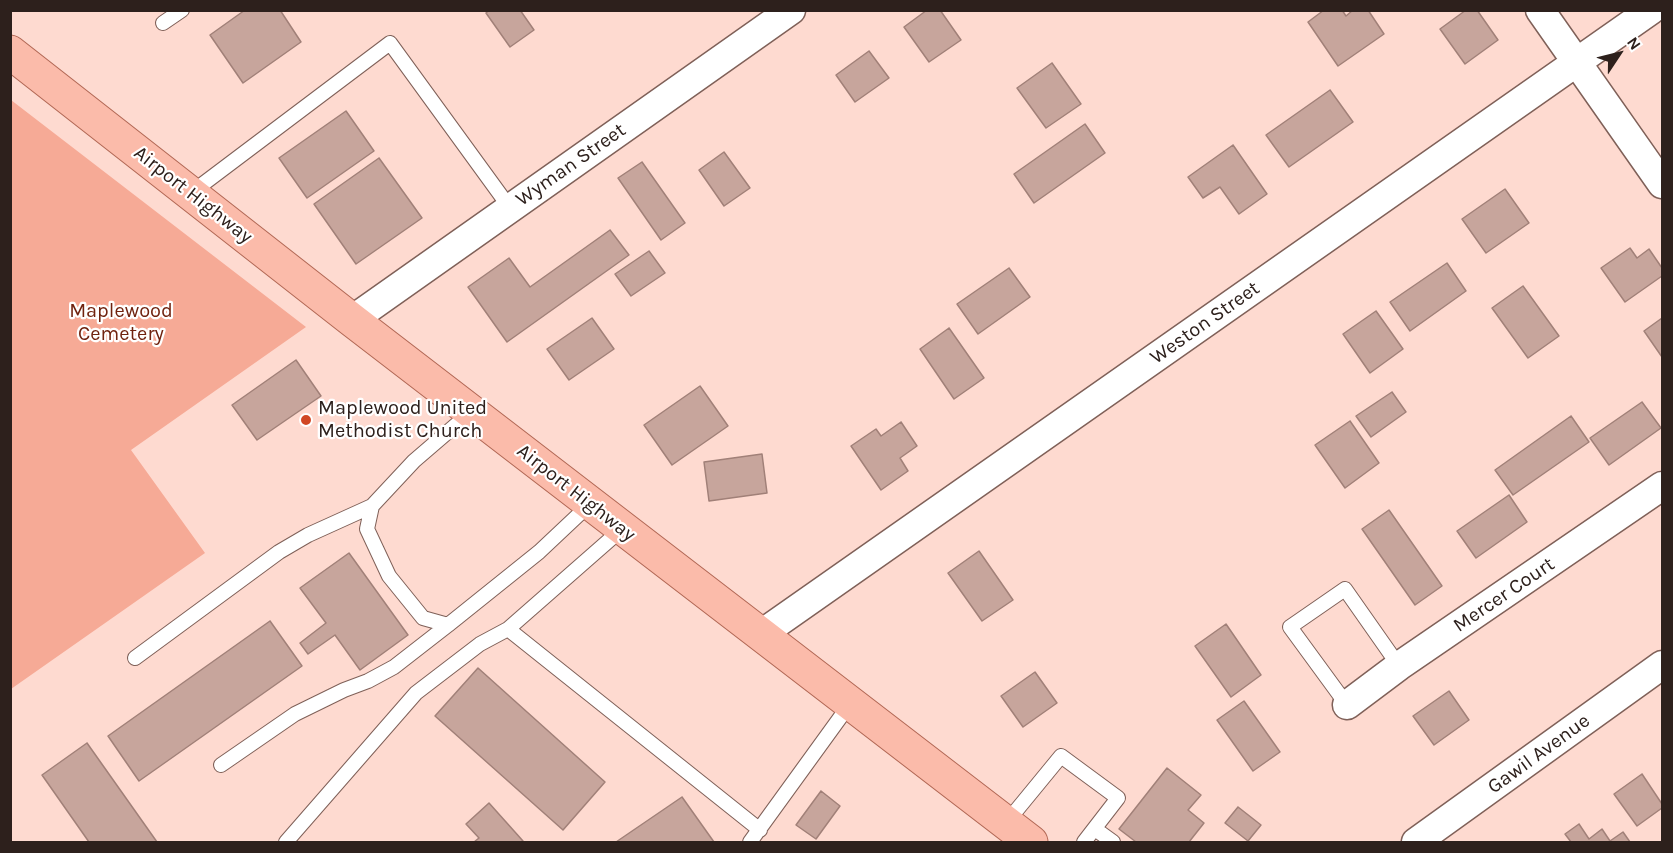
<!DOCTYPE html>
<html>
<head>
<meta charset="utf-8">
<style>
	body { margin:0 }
	#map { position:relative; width:1673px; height:853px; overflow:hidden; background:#fedad0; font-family:Karla,sans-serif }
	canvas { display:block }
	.frame { position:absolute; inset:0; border:12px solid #2d201c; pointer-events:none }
	.north { position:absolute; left:1589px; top:24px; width:60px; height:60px; -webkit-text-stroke:4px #fff; paint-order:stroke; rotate:55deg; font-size:16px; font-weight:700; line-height:24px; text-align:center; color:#2d201c }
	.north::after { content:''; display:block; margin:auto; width:21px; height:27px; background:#2d201c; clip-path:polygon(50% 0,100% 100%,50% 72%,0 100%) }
</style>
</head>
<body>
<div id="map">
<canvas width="1673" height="853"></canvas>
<div class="frame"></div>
<div class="north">N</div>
</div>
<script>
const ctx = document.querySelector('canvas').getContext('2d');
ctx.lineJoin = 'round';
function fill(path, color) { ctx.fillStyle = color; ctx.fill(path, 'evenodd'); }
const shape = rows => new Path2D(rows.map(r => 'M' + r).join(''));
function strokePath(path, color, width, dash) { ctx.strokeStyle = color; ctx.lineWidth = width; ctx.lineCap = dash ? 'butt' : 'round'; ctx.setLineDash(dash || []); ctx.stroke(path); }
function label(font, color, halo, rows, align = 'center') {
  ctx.font = font + ' Karla,sans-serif'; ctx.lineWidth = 4.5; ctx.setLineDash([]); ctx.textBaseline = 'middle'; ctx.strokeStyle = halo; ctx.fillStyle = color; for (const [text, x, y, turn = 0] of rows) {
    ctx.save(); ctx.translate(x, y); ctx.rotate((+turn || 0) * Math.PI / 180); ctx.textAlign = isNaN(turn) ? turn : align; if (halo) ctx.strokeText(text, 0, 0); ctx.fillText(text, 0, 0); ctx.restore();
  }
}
fill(shape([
	[11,100,306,327,131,450,205,553,11,689]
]), '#f6aa96');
const building = shape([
	[245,10,280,10,301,42,243,83,210,35,245,10],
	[489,10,520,10,534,30,510,47,486,13,489,10],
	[927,10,940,10,961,40,929,62,904,27,927,10],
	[1324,10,1342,10,1346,16,1353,10,1368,10,1384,34,1338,66,1308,22,1324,10],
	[1466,10,1477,10,1498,40,1465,64,1440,29,1466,10],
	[869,51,889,78,855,102,836,75,869,51],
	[1052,63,1081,104,1046,128,1017,88,1052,63],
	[1330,90,1353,122,1289,167,1266,135,1330,90],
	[346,111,374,151,307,198,279,158,346,111],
	[1085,124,1105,153,1034,203,1014,174,1085,124],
	[1233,145,1267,194,1239,214,1220,187,1203,198,1188,177,1233,145],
	[724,152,750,188,724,206,699,170,724,152],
	[379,158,422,218,356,264,314,204,379,158],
	[642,162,685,223,661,240,618,178,642,162],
	[1505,189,1529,223,1486,253,1462,219,1505,189],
	[610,230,629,255,507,342,468,287,509,258,530,287,610,230],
	[1630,248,1637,258,1649,249,1662,268,1662,276,1625,302,1601,268,1630,248],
	[649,251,665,273,631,296,615,274,649,251],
	[1447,263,1466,291,1410,331,1390,302,1447,263],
	[1009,268,1030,297,978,334,957,304,1009,268],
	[1523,286,1559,336,1528,358,1492,308,1523,286],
	[1376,311,1403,349,1370,373,1343,334,1376,311],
	[592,318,614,349,569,380,547,349,592,318],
	[1662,318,1662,357,1644,331,1662,318],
	[949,328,984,378,954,399,920,349,949,328],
	[296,360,321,396,257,440,232,405,296,360],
	[700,386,728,426,672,465,644,425,700,386],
	[1392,392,1406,412,1371,437,1356,416,1392,392],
	[1642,402,1661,428,1609,465,1590,438,1642,402],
	[1571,416,1589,442,1513,495,1495,470,1571,416],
	[1350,421,1379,463,1345,488,1315,445,1350,421],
	[901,422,917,446,900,458,908,471,881,490,851,446,876,429,881,436,901,422],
	[762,454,767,493,709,501,704,462,762,454],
	[1509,495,1527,522,1476,558,1457,531,1509,495],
	[1389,510,1442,586,1415,605,1362,529,1389,510],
	[979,551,1013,600,982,621,948,573,979,551],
	[349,553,408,635,360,670,335,635,308,654,300,643,326,623,300,588,349,553],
	[270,621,302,666,139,781,108,736,270,621],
	[1226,624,1261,675,1231,697,1195,646,1226,624],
	[478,668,605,782,563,830,435,716,478,668],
	[1035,672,1057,703,1023,727,1001,696,1035,672],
	[1449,691,1469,720,1434,745,1413,716,1449,691],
	[1244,701,1280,752,1253,771,1217,720,1244,701],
	[87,743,157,842,89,842,42,775,87,743],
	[1167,768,1201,795,1188,810,1204,823,1189,842,1136,842,1119,829,1167,768],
	[1642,774,1662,804,1662,808,1637,826,1614,794,1642,774],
	[821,791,840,806,816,839,796,825,821,791],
	[682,797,714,842,616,842,682,797],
	[489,803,523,841,521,842,474,842,479,838,466,824,489,803],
	[1238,807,1261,825,1248,841,1225,823,1238,807],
	[1579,824,1589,839,1602,829,1610,841,1623,832,1630,842,1571,842,1565,834,1579,824]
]);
fill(building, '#c7a59c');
strokePath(building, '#a18078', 1.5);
const service = shape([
	[163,23,182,10],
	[191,193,390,43,510,208],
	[471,412,414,461,372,506,367,529,389,576,423,618,448,625,539,552,590,504],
	[508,629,622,529],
	[135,658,279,552,308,535,372,506],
	[1347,705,1290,627,1345,589,1399,666],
	[221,765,295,714,344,690,368,681,394,667,448,625],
	[1006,823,1061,756,1118,798,1084,842],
	[1095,829,1113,842],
	[286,842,416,693,480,644,508,629,760,830],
	[750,842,850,704]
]);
const minor = shape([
	[1540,10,1662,184],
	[352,320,791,10],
	[760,635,1651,10],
	[1347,705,1399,666,1662,486],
	[1416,842,1662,665]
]);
const primary = shape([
	[10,52,352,320,1031,842]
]);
strokePath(service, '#7f6058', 16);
strokePath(minor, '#7f6058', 31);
strokePath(primary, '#b16754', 35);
strokePath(service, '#fff', 14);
strokePath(minor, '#fff', 28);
strokePath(primary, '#fbbbaa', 33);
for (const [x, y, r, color] of [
	[306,420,6,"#d14724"]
]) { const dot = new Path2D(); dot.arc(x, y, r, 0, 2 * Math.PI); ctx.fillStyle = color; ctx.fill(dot); strokePath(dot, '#fff', 2); }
label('20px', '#2d201c', '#fff', [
	["Wyman Street",571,165,-35],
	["Airport Highway",193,195,38],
	["Weston Street",1205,323,-35],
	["Airport Highway",576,493,38],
	["Mercer Court",1504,595,-34],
	["Gawil Avenue",1539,754,-36]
]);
label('20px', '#70230f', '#fff', [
	["Maplewood",121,311],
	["Cemetery",121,334]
]);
label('20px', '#2d201c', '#fff', [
	["Maplewood United",318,408],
	["Methodist Church",318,431]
], 'left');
</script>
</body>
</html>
